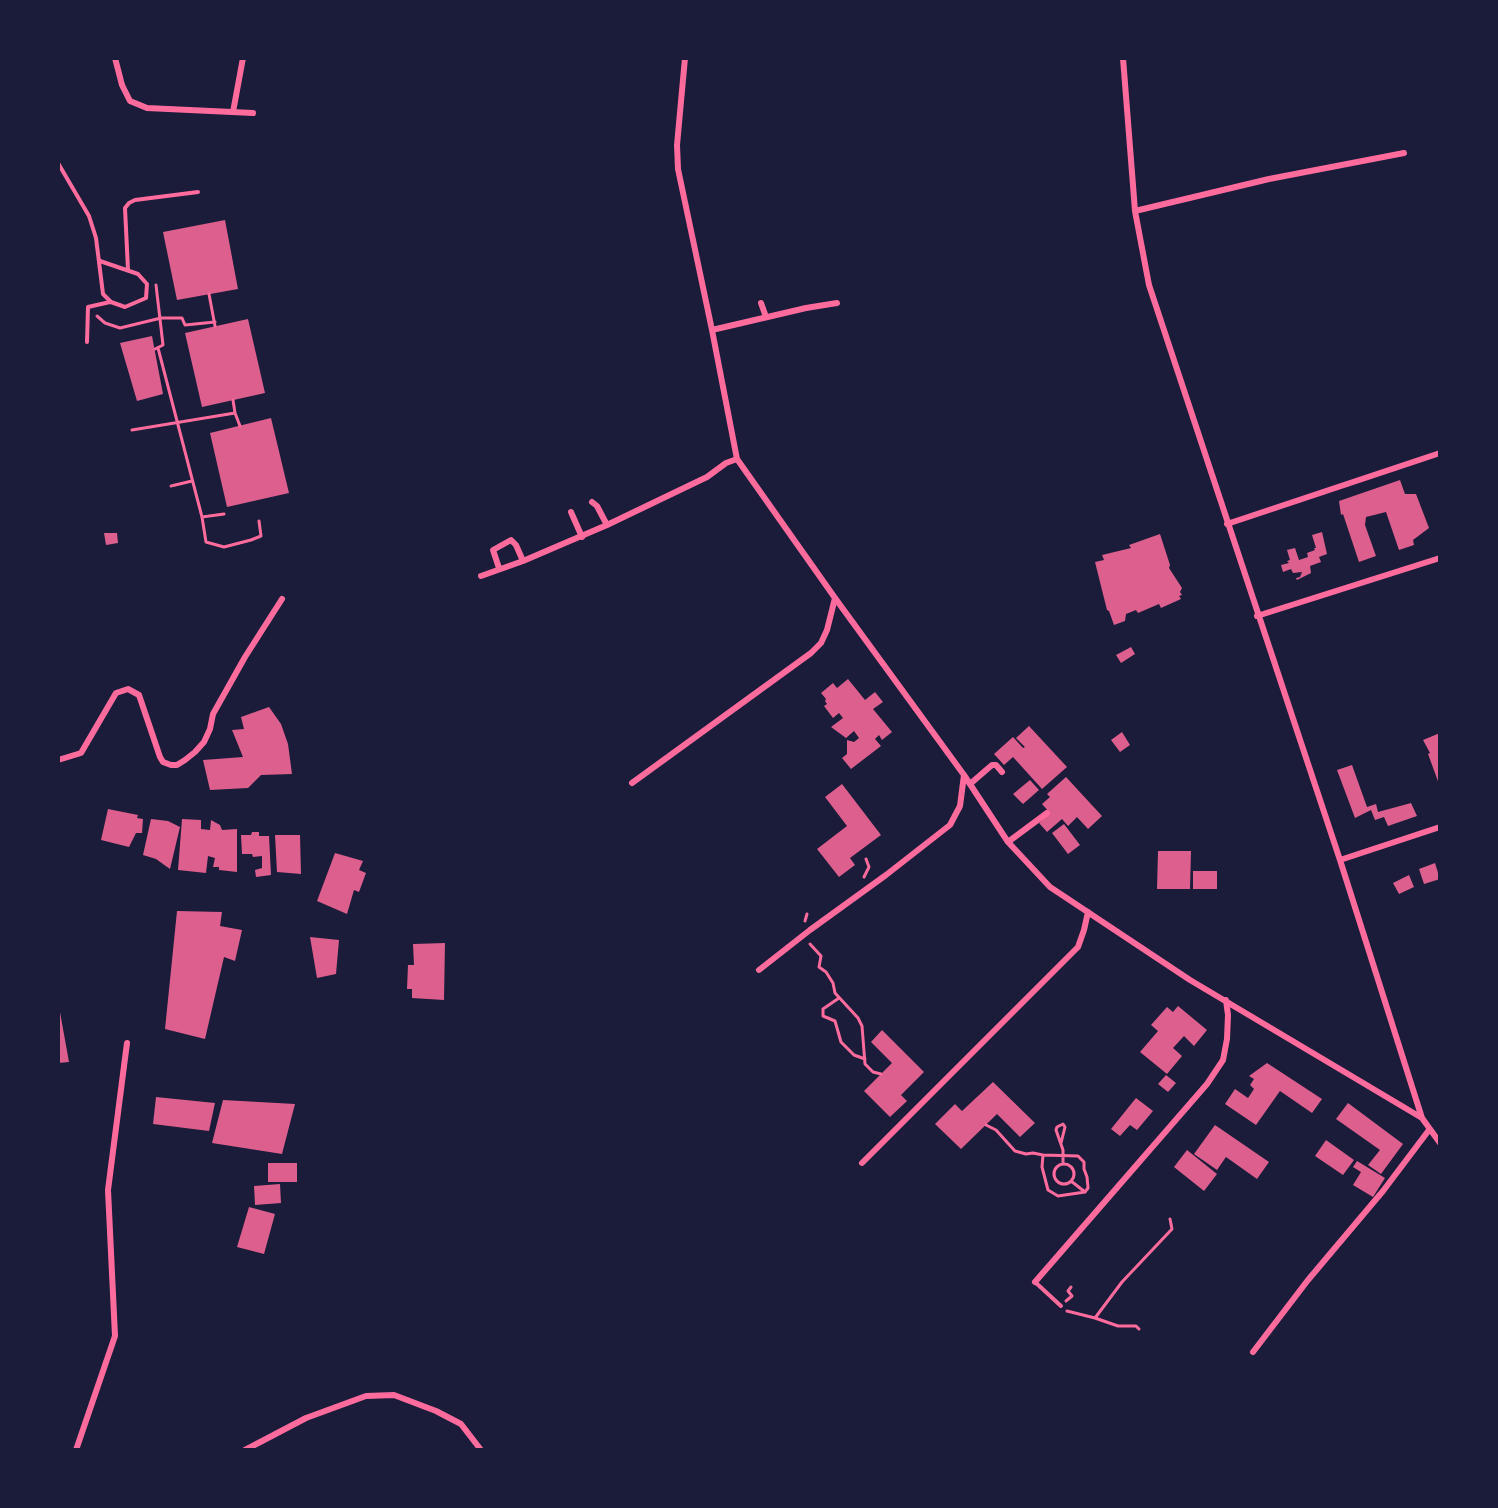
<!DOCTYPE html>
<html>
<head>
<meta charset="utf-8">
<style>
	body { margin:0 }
	#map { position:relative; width:1498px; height:1508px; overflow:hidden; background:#1b1b3a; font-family:Manrope,sans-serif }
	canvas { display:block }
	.frame { position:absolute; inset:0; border:60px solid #1b1b3a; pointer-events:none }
</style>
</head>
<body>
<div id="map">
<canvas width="1498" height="1508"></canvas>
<div class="frame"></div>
</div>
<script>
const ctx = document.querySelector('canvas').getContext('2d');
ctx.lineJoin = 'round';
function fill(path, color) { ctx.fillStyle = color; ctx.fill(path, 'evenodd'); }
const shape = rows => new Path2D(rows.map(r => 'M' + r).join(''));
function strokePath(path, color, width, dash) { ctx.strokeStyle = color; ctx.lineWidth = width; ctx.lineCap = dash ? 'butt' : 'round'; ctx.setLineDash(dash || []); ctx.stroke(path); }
fill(shape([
	[225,220,238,289,177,300,163,232],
	[248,319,265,393,202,407,185,333],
	[152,336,163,394,137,401,120,343],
	[271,418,289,493,227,507,210,433],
	[1400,480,1405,494,1416,494,1429,528,1413,540,1414,545,1399,550,1386,512,1366,517,1365,525,1376,556,1359,562,1343,514,1341,515,1339,501],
	[1322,532,1327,554,1319,557,1321,562,1310,566,1311,573,1297,580,1296,578,1300,577,1302,572,1293,573,1291,569,1283,572,1281,565,1289,563,1287,561,1290,560,1287,550,1295,548,1299,560,1308,557,1307,553,1315,550,1314,548,1316,548,1312,535],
	[104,533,117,533,118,543,106,545],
	[1160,534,1170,565,1169,568,1182,588,1180,592,1182,595,1179,596,1181,599,1161,608,1159,604,1138,613,1136,610,1126,614,1125,621,1114,625,1109,611,1107,610,1095,562,1104,560,1102,555,1131,548,1129,545],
	[1131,647,1135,654,1121,663,1116,655],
	[848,679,865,700,875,692,883,702,873,709,892,732,882,740,879,735,875,739,881,746,851,769,842,758,847,754,847,740,854,742,859,738,854,731,846,738,831,727,843,718,839,713,833,718,824,706,827,704,825,701,826,699,821,693,833,683,837,688],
	[269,707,281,724,288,744,292,774,261,775,248,788,210,790,203,760,243,757,232,730,244,729,241,717],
	[1029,726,1067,767,1042,789,1013,757,1004,765,994,754,1013,737,1023,748,1025,747,1016,738],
	[1122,732,1130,745,1120,752,1111,740],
	[1440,733,1440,784,1439,784,1428,754,1430,753,1423,740],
	[1352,765,1367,807,1376,804,1378,812,1411,803,1417,816,1388,826,1384,817,1375,820,1371,810,1355,818,1337,770],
	[1066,777,1102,816,1088,829,1077,817,1068,826,1062,819,1047,832,1039,823,1050,813,1042,804,1050,797,1047,794],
	[1030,780,1039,790,1023,804,1013,794],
	[842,784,881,835,850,858,855,865,839,877,817,849,847,826,825,797],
	[108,809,138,815,137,818,143,819,142,833,136,833,129,847,101,840],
	[151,819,168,821,180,827,170,869,156,859,143,855],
	[182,819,201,820,201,829,210,830,211,820,220,825,222,830,237,829,237,872,219,870,219,867,213,867,215,858,208,856,206,873,178,870],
	[1064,824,1080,845,1068,854,1052,833],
	[252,832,259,832,259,836,269,836,271,875,256,877,255,870,262,868,262,856,253,857,252,854,242,854,241,835,251,835],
	[275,835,300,835,301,874,277,872],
	[1158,851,1191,851,1190,889,1157,889],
	[335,853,363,861,359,870,366,873,359,892,354,890,347,914,317,901],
	[1435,863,1440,879,1424,884,1419,869],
	[1193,871,1217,871,1217,889,1193,889],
	[1409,875,1414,887,1399,894,1393,883],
	[177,911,222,912,220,926,242,930,235,961,224,957,205,1039,165,1029],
	[310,937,339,940,336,974,317,978],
	[445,943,444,1000,412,998,412,989,407,989,408,965,414,965,413,944],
	[58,1001,69,1062,58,1063],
	[1178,1006,1207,1030,1194,1046,1184,1036,1173,1048,1182,1056,1167,1074,1140,1052,1158,1031,1151,1025,1167,1007,1173,1012],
	[882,1030,924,1072,901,1095,907,1101,890,1117,864,1091,892,1063,871,1042],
	[1267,1063,1322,1099,1312,1113,1280,1091,1256,1125,1225,1104,1235,1089,1248,1098,1254,1089,1250,1085,1254,1079,1249,1076],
	[1166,1075,1176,1083,1168,1092,1158,1084],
	[993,1082,1035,1123,1020,1137,997,1114,961,1149,935,1124,955,1104,962,1111],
	[156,1097,215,1103,209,1131,153,1124],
	[1136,1098,1153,1111,1137,1130,1130,1125,1120,1136,1111,1129],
	[223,1100,295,1104,282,1154,212,1143],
	[1348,1103,1403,1144,1381,1174,1368,1165,1380,1150,1336,1119],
	[1215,1125,1269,1162,1257,1179,1226,1157,1217,1170,1194,1154],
	[1326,1140,1354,1160,1343,1175,1315,1156],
	[1187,1150,1217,1174,1204,1191,1174,1167],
	[1357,1161,1385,1178,1373,1197,1353,1185,1361,1172,1353,1167],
	[268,1163,297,1163,297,1182,268,1182],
	[280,1184,281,1203,255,1205,254,1186],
	[249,1207,275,1214,264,1254,237,1247]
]), '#dd5f8e');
strokePath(shape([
	[209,294,215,326],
	[97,316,105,323,120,328,161,318,182,318,185,325,215,322],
	[158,348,202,517,206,542,224,547,251,540,261,536,259,521],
	[155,349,163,345,156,285],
	[235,413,240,426],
	[132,430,235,413,233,400],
	[171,486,192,481],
	[202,517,224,514],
	[864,877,869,867,866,859],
	[805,921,807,914],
	[810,944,821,956,819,967,826,972,833,983,835,993,858,1018,862,1026,865,1064,873,1072,881,1074],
	[839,998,823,1009,823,1016,835,1021,841,1042,854,1055,865,1059],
	[986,1125,996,1130,1015,1151,1026,1154,1033,1153,1043,1155,1078,1156,1084,1162,1084,1169,1087,1177,1088,1188,1085,1192,1058,1196,1048,1190,1042,1167,1043,1155],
	[1061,1143,1065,1127,1063,1124,1057,1127,1056,1130,1063,1150,1063,1164],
	'1054 1174a10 10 0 1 1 20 0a10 10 0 1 1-20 0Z',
	[1071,1181,1085,1192],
	[1066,1301,1072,1296,1068,1291,1071,1287],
	[1067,1311,1095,1318,1122,1282,1172,1229,1170,1219],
	[1095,1318,1118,1326,1136,1326,1139,1329]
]), '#ff6b9d', 3);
strokePath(shape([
	[58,163,89,216,96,238,103,294,111,302,125,307,146,298,147,284,138,274,100,261],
	[128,270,125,208,129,203,135,200,198,192],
	[87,342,88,307,110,302],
	[1035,1282,1061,1306]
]), '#ff6b9d', 4);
strokePath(shape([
	[115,58,122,85,130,101,147,108,253,113],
	[685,58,677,145,678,169,712,330,737,459,835,598,964,775,1008,842,1050,887,1190,980,1422,1118],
	[1123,58,1135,211,1149,285,1340,860,1422,1118,1440,1143],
	[233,112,243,58],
	[1135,211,1269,179,1404,153],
	[761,303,766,317],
	[712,330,806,308,837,303],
	[592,502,597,506,607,525],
	[571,512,582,537],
	[1227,524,1440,453],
	[499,568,493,550,511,540,516,545,523,561],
	[481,576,523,561,607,525,707,477,726,463,737,459],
	[1257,616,1440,558],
	[58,760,81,753,116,693,128,689,139,695,160,757,163,762,171,765,177,765,185,760,195,752,204,742,210,729,213,714,245,657,282,599],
	[632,783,811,653,821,643,827,630,835,598],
	[970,784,992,765,996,765,1002,772],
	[1008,842,1047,813],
	[1340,860,1440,827],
	[759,970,810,930,886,875,950,825,960,806,964,775],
	[862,1163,1078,947,1084,930,1088,912],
	[1035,1282,1207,1084,1223,1060,1227,1039,1228,1015,1226,1000],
	[1253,1352,1308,1280,1383,1191,1429,1130],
	[76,1450,115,1336,108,1190,127,1043],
	[245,1450,306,1418,366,1396,394,1395,436,1411,461,1424,481,1450]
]), '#ff6b9d', 6);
</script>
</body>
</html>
